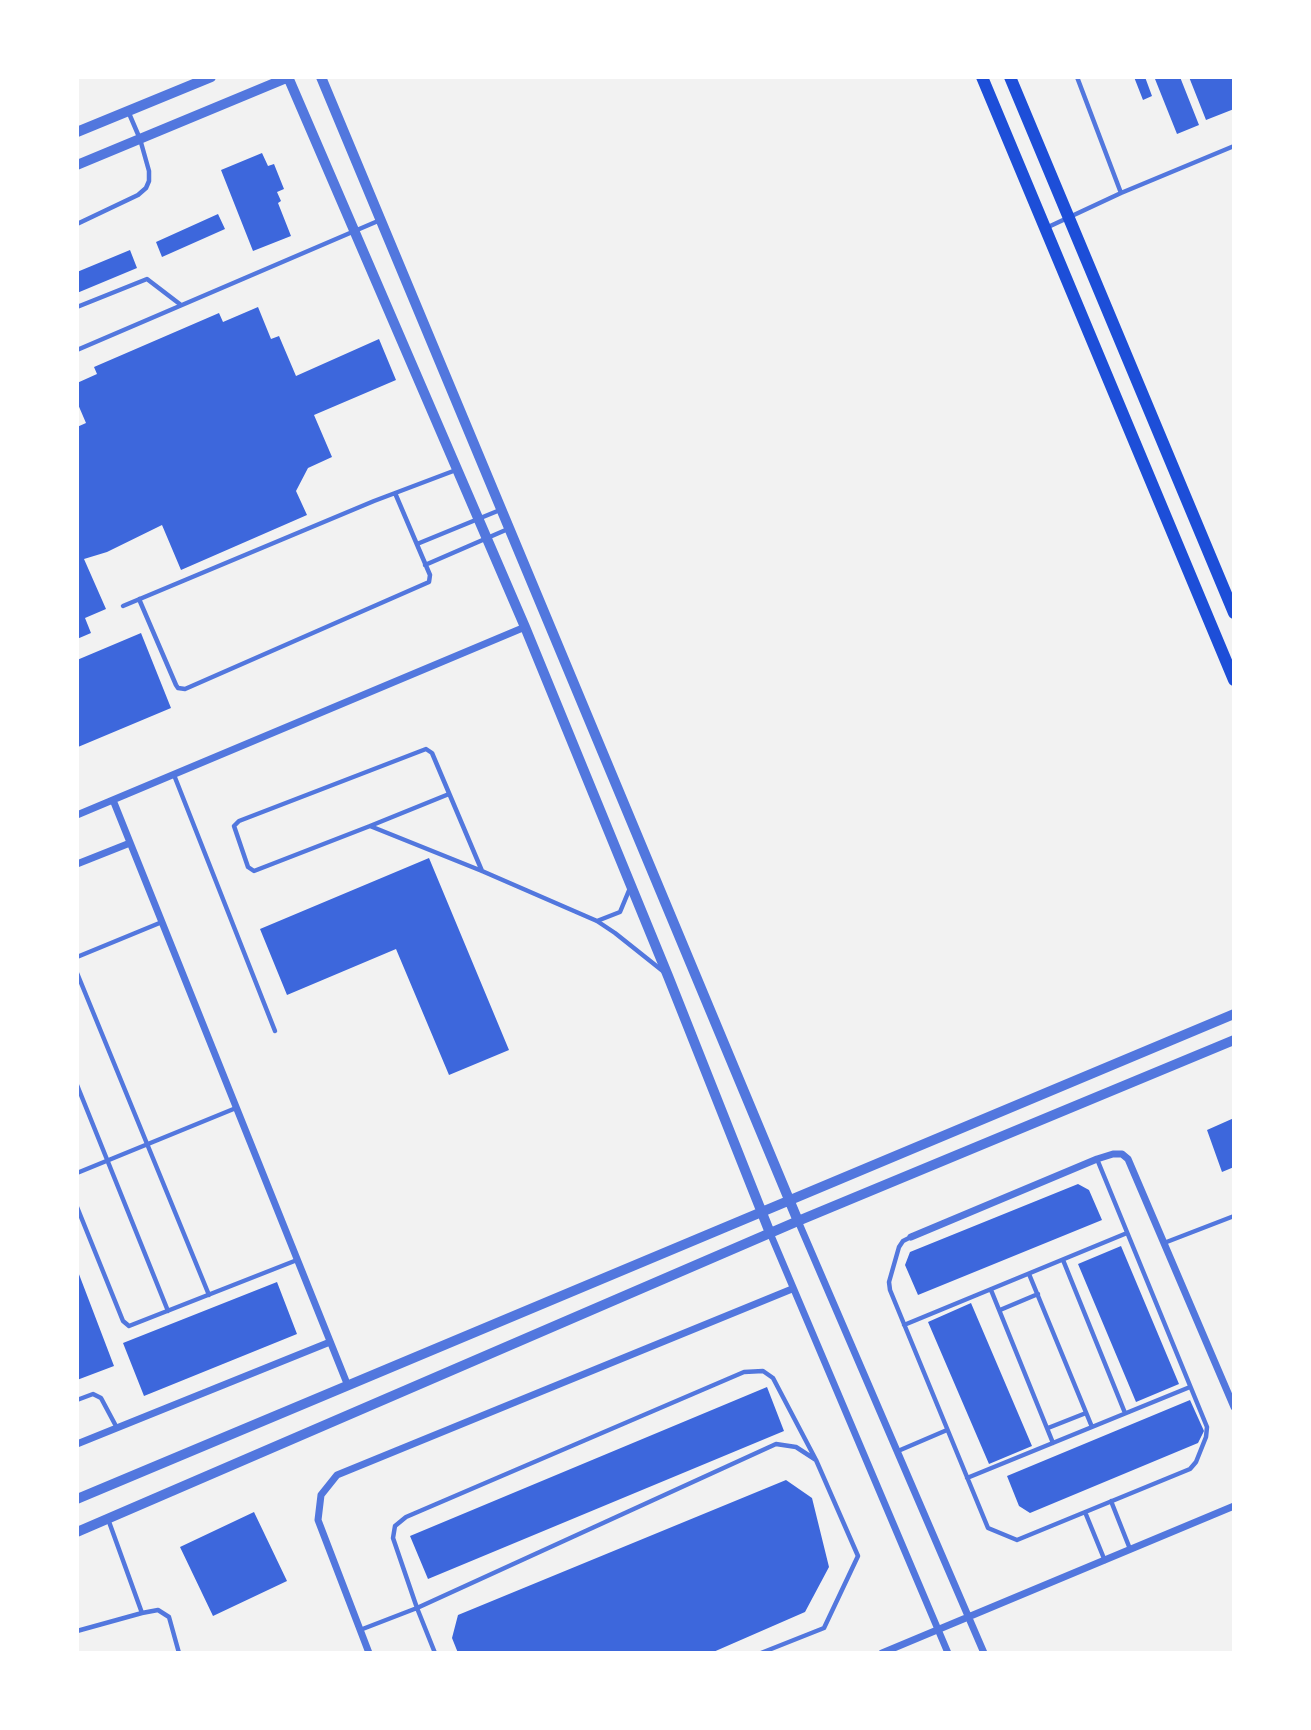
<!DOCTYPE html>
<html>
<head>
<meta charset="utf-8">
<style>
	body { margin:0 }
	#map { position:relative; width:1311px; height:1730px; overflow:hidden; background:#f2f2f2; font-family:"Playfair Display",serif }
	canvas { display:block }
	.frame { position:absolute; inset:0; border:79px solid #fff; pointer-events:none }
</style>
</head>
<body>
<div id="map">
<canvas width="1311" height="1730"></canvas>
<div class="frame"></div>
</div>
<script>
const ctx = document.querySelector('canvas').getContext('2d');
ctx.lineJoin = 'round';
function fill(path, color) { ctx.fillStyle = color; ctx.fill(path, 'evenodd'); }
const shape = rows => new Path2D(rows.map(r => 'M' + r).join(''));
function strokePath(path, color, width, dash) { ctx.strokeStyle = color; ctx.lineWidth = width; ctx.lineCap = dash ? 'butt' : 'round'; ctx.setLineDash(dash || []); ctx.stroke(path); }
fill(shape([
	[1134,77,1145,77,1152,96,1143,100],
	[1159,77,1180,77,1199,125,1177,134,1155,79],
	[1189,77,1234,77,1234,109,1206,120],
	[262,153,268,166,274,164,284,189,277,192,281,201,278,203,291,236,253,251,221,170],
	[218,214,225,229,162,257,156,242],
	[130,250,137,268,77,293,77,272],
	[258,307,271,339,279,336,296,376,379,339,396,380,314,415,332,457,308,468,296,491,307,515,181,570,162,525,107,552,84,559,106,609,85,618,91,633,77,639,77,427,86,423,77,402,77,383,97,374,94,367,219,313,223,322],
	[141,633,171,708,78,747,77,660],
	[429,858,509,1050,449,1075,396,949,287,995,260,929],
	[1234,1118,1234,1167,1222,1172,1207,1130],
	[1078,1184,1089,1190,1102,1220,918,1295,905,1265,910,1252],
	[1121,1246,1179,1384,1136,1402,1078,1264],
	[77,1269,114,1366,77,1380],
	[277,1282,297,1334,144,1396,123,1343],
	[971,1303,1032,1446,989,1464,928,1322],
	[767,1387,784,1431,428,1579,410,1536],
	[1190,1400,1204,1431,1198,1443,1030,1513,1019,1506,1007,1476],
	[786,1480,812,1498,829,1567,805,1612,711,1653,458,1653,452,1638,458,1615],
	[254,1512,287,1581,213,1616,180,1547]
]), '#3d67dc');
strokePath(shape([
	[1121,193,1234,146],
	[77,224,138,195,146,188,149,181,149,171,140,139,128,111],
	[1046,228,1121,193,1077,77],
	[77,307,147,279,181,305],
	[77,350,378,221],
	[417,544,500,510],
	[425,565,508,529],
	[139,599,176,685,178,688,185,689,429,582,430,575,395,493],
	[123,606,374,501,456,470],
	[174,775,275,1031],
	[370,826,449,794],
	[482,871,432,753,426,749,239,821,234,826,248,867,254,871,370,826,482,871,597,921,615,933,664,972],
	[597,921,620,912,630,888],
	[77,957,162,922],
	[77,973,209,1295],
	[77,1085,168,1311],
	[77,1173,236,1108],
	[77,1207,123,1321,129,1326,297,1260],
	[911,1237,903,1241,899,1247,889,1282,890,1290,988,1528,1017,1540,1190,1469,1196,1462,1206,1437,1207,1427,1097,1159],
	[1164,1243,1234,1216],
	[1063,1260,1125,1413],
	[1029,1274,1092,1427],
	[991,1290,1053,1443],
	[1000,1310,1038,1294],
	[904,1325,1127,1233],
	[77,1400,93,1394,101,1398,117,1428],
	[1048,1428,1086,1413],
	[898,1451,947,1430],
	[967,1478,1190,1387],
	[1111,1501,1130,1549],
	[1085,1512,1105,1561],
	[142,1613,158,1610,169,1617,179,1653],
	[360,1630,417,1608,393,1538,395,1526,406,1517,744,1372,763,1371,773,1378,816,1460],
	[77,1631,142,1613,108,1519],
	[435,1653,417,1608,776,1444,796,1447,816,1460,858,1556,824,1628,761,1653]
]), '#5277de', 4.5);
strokePath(shape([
	[113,800,348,1386],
	[77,815,525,627],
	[77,864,130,843],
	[798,1221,984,1653],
	[770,1233,948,1653],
	[911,1237,1097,1159,1113,1154,1122,1154,1128,1159,1234,1407],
	[77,1444,330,1342],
	[369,1653,318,1520,321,1495,337,1475,792,1289],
	[882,1653,1234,1506]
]), '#5277de', 7);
strokePath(shape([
	[288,77,525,627,668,976,770,1233],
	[321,77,798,1221],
	[77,132,211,77],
	[77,165,289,77],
	[77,1499,1234,1014],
	[77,1532,798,1221,1234,1040]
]), '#5277de', 10);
strokePath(shape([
	[982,77,1234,680],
	[1010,77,1234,613]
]), '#1d4ed8', 12);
</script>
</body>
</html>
